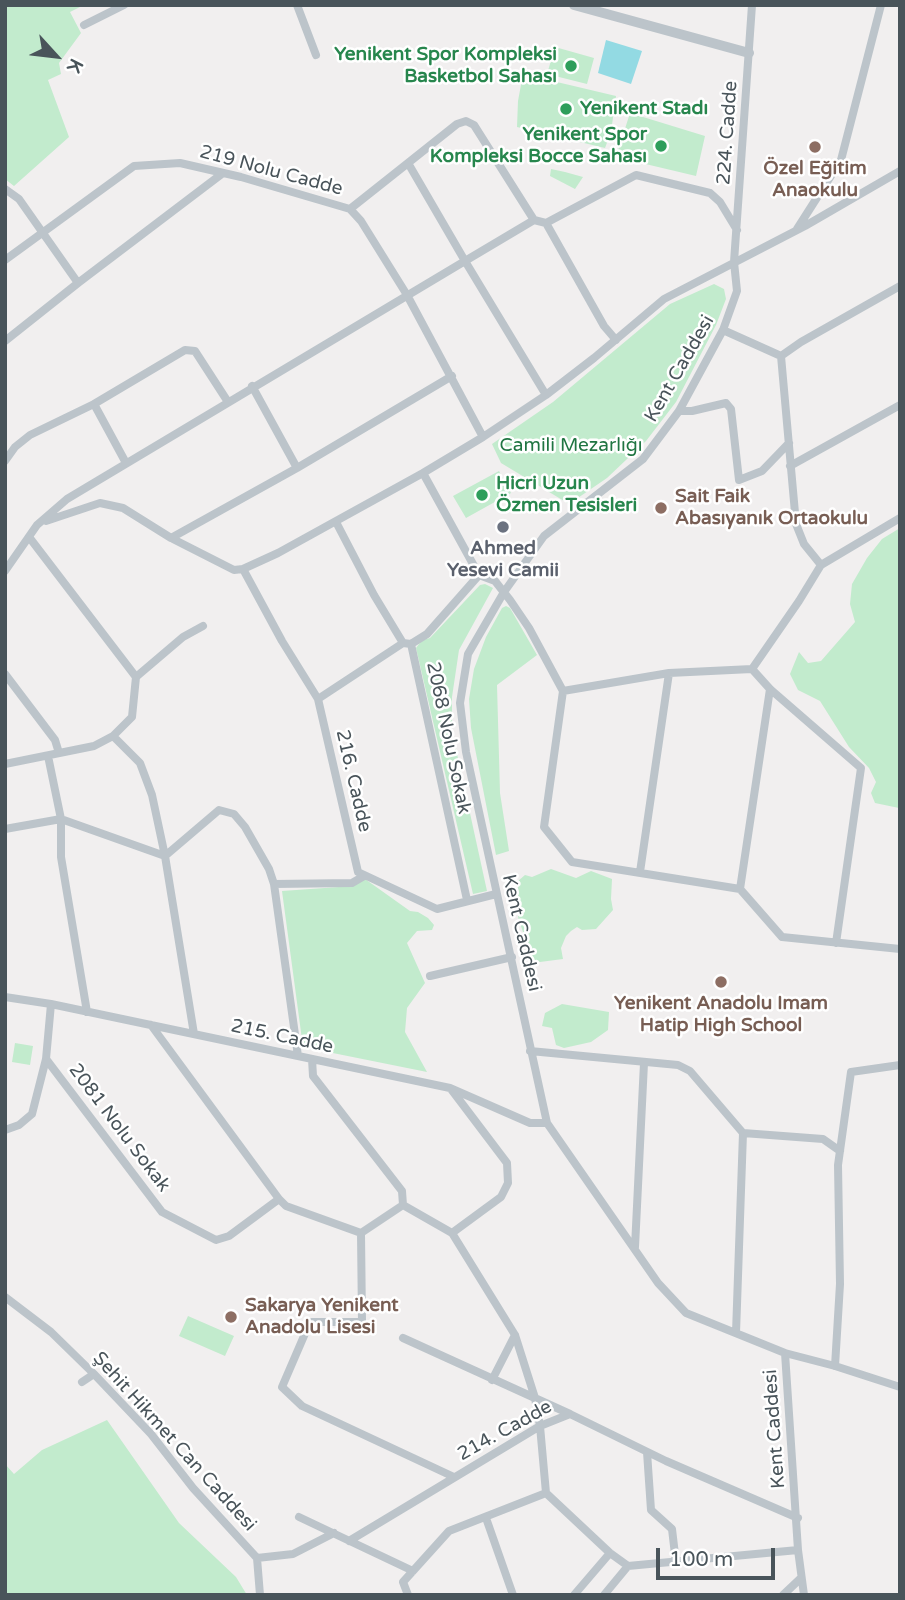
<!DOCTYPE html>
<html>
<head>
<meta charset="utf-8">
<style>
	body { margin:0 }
	#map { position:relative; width:905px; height:1600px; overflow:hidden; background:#f1efef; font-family:"Varela Round",sans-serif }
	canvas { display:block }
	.frame { position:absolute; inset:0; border:7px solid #49545a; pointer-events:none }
	.north { position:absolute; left:21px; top:21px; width:70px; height:70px; -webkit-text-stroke:5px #fff; paint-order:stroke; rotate:117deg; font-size:19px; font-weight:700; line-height:28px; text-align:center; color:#49545a }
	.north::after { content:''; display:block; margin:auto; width:24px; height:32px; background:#49545a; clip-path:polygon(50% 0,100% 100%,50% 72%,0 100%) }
	.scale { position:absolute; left:656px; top:1548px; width:119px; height:32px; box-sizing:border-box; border:4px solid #49545a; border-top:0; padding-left:9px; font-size:21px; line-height:24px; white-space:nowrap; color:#49545a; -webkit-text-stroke:5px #fff; paint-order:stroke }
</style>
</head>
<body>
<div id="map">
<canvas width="905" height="1600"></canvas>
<div class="frame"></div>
<div class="north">K</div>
<div class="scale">100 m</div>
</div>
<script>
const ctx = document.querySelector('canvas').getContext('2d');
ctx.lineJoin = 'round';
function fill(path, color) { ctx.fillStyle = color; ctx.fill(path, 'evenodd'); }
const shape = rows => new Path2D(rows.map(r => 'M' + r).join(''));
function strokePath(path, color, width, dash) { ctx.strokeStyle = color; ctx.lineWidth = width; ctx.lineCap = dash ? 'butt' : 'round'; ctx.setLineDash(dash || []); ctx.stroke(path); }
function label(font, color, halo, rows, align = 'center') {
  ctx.font = font + ' "Varela Round",sans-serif'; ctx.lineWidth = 5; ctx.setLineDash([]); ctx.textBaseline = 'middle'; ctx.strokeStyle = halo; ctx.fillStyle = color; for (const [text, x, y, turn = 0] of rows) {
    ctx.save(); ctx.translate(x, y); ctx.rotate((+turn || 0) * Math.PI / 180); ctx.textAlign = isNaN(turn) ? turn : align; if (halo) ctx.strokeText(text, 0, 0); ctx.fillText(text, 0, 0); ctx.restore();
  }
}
fill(shape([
	[5,5,84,5,70,12,81,33,59,63,61,74,48,80,69,137,14,186,5,179],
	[555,47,594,58,587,84,547,74],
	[523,74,616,96,611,132,605,148,517,127,518,101],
	[630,113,705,136,696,176,616,157],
	[551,169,565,172,583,177,575,189,550,176],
	[714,284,724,289,726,299,716,325,676,402,646,441,607,478,569,504,501,463,492,444,553,402,670,304],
	[499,471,511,493,466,518,453,496],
	[900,528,900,806,899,808,875,803,871,793,876,782,869,768,849,747,820,701,798,690,790,674,799,652,808,663,821,661,855,622,850,604,852,584,867,558,882,539],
	[485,584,493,588,459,650,452,697,452,731,487,891,473,894,416,648,422,640,430,638,480,585],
	[506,606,510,608,537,655,497,685,500,793,509,851,496,855,471,728,469,699,474,669,486,637,502,608],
	[551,869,576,878,591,871,612,879,611,899,613,910,596,929,582,930,577,927,571,931,566,936,561,948,563,959,540,962,529,960,526,952,524,935,518,917,518,881,525,875,532,877],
	[365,879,410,911,418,912,428,918,434,925,432,930,417,931,407,943,425,983,407,1008,405,1032,427,1072,303,1047,282,891,353,886],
	[562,1004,609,1012,608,1030,591,1042,564,1048,556,1045,552,1028,542,1026,545,1013],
	[15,1043,33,1046,30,1065,12,1062],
	[188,1316,234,1336,225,1356,179,1336],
	[107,1420,179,1523,236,1577,247,1595,5,1595,5,1464,14,1474,42,1450]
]), '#c2ebcd');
fill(shape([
	[606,40,642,51,631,84,598,73]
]), '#93dae3');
strokePath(shape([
	[297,5,316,55],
	[752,5,734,262,737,291,723,330,679,411,643,459,544,536,504,592,468,654,460,703,466,752,547,1123,658,1283,686,1313,785,1353,798,1550,804,1595],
	[84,25,124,5],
	[408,163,457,124,466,121,474,125,534,220],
	[5,189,19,199,78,283,223,173],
	[350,209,408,163,465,261,534,220,546,223,636,175,710,193,720,202,737,230],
	[350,209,361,221,407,295,483,437],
	[546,223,604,326,616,340],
	[797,229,841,160,881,5],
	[5,260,134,166,180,163,241,177,350,209],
	[723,330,781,356,801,342,900,286],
	[5,341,78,283],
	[781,356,796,524,804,544,821,565],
	[452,376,297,468,171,538,234,570,243,569,278,553,423,473,483,437,546,395,594,358,664,299,805,226,900,171],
	[252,386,297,468],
	[94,404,185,350,195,351,228,402],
	[679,411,692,411,726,403,731,409,739,480,762,471,789,443],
	[5,461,15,447,30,435,94,404,126,463],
	[790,466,900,405],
	[423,473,479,575,495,581,510,600,529,628,563,691,669,673,752,669,799,601,821,565,900,518],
	[46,521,100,503,123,508,171,538],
	[336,522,374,595,403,643,411,644,467,900],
	[29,537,136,677],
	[243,569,282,641,318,699,358,872,437,909,496,894],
	[5,571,37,525,67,499,465,261,546,395],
	[411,644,427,634,479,575],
	[752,669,770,689,861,768,836,943],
	[5,674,55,740,59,753],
	[770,689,740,889,782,937,900,949],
	[563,691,544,827,572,862,740,889],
	[318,699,403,643],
	[5,764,94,746,113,736],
	[5,829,61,819,48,756],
	[640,872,669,673],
	[430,976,512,957],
	[5,997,51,1004,450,1088,530,1123,547,1123],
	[51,1004,46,1059,162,1212,216,1240,229,1236,279,1199,286,1206,361,1233,403,1205,452,1233,515,1335,535,1398,540,1426,546,1493,610,1553,628,1566,604,1595],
	[87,1012,61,857,61,819,165,856,152,795,140,763,113,736,132,717,136,677,183,637,203,626],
	[151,1025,279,1199],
	[194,1034,165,856,219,810,234,814,245,827,269,869,274,884],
	[530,1051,678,1065,690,1071,743,1133,823,1139,840,1151],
	[298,1056,274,884,352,883,364,876],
	[312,1059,313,1076,402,1191,403,1205],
	[451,1089,507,1163,508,1183,501,1197,452,1233],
	[5,1130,19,1125,32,1114,46,1059],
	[361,1233,362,1322,310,1322,282,1387,302,1406,454,1477],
	[635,1247,644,1063],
	[5,1297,51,1332,94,1374,151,1434,193,1488,257,1558,260,1595],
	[736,1333,743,1133],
	[403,1338,570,1414],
	[785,1353,835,1366,900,1387],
	[835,1366,840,1284,838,1165,851,1072,900,1065],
	[492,1380,515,1335],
	[82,1382,94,1374],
	[647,1452,651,1510,672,1529,676,1563],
	[299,1517,413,1571],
	[486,1518,513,1595],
	[349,1541,540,1426,570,1414,666,1461,798,1518],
	[257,1558,293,1554,334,1533],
	[628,1566,798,1550],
	[408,1595,403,1582,449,1531,546,1493],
	[574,1595,610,1553],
	[783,1595,801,1578]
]), '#bcc4ca', 8);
strokePath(shape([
	[574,5,749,53]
]), '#bcc4ca', 10);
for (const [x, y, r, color] of [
	[571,66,7,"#2e9e5b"],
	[566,109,7,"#2e9e5b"],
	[661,146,7,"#2e9e5b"],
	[815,147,7,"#8d6e63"],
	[482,495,7,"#2e9e5b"],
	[661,508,7,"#8d6e63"],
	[503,527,7,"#6b7280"],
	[721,982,7,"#8d6e63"],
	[231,1317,7,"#8d6e63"]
]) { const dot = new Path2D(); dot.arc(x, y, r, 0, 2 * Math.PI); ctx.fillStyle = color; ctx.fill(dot); strokePath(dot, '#fff', 2.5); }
label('bold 19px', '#27864d', '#fff', [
	["Yenikent Spor Kompleksi",557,55],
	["Basketbol Sahası",557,77],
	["Yenikent Stadı",580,109,"left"],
	["Yenikent Spor",647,135],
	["Kompleksi Bocce Sahası",647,157],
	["Hicri Uzun",496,484,"left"],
	["Özmen Tesisleri",496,506,"left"]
], 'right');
label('19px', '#49545a', '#fff', [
	["224. Cadde",728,133,-86],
	["219 Nolu Cadde",271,171,15],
	["Kent Caddesi",680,369,-60],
	["2068 Nolu Sokak",448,738,78],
	["216. Cadde",353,781,77],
	["Kent Caddesi",521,933,77],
	["215. Cadde",282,1037,12],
	["2081 Nolu Sokak",119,1128,53],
	["Kent Caddesi",775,1429,-94],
	["214. Cadde",505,1431,-29],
	["Şehit Hikmet Can Caddesi",174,1442,48]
]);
label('bold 19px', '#785e54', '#fff', [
	["Özel Eğitim",815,169],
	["Anaokulu",815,191],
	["Sait Faik",675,497,"left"],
	["Abasıyanık Ortaokulu",675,519,"left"],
	["Yenikent Anadolu Imam",721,1004],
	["Hatip High School",721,1026],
	["Sakarya Yenikent",245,1306,"left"],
	["Anadolu Lisesi",245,1328,"left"]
]);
label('19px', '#207542', '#fff', [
	["Camili Mezarlığı",571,446]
]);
label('bold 19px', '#5b616d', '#fff', [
	["Ahmed",503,549],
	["Yesevi Camii",503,571]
]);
</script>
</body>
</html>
